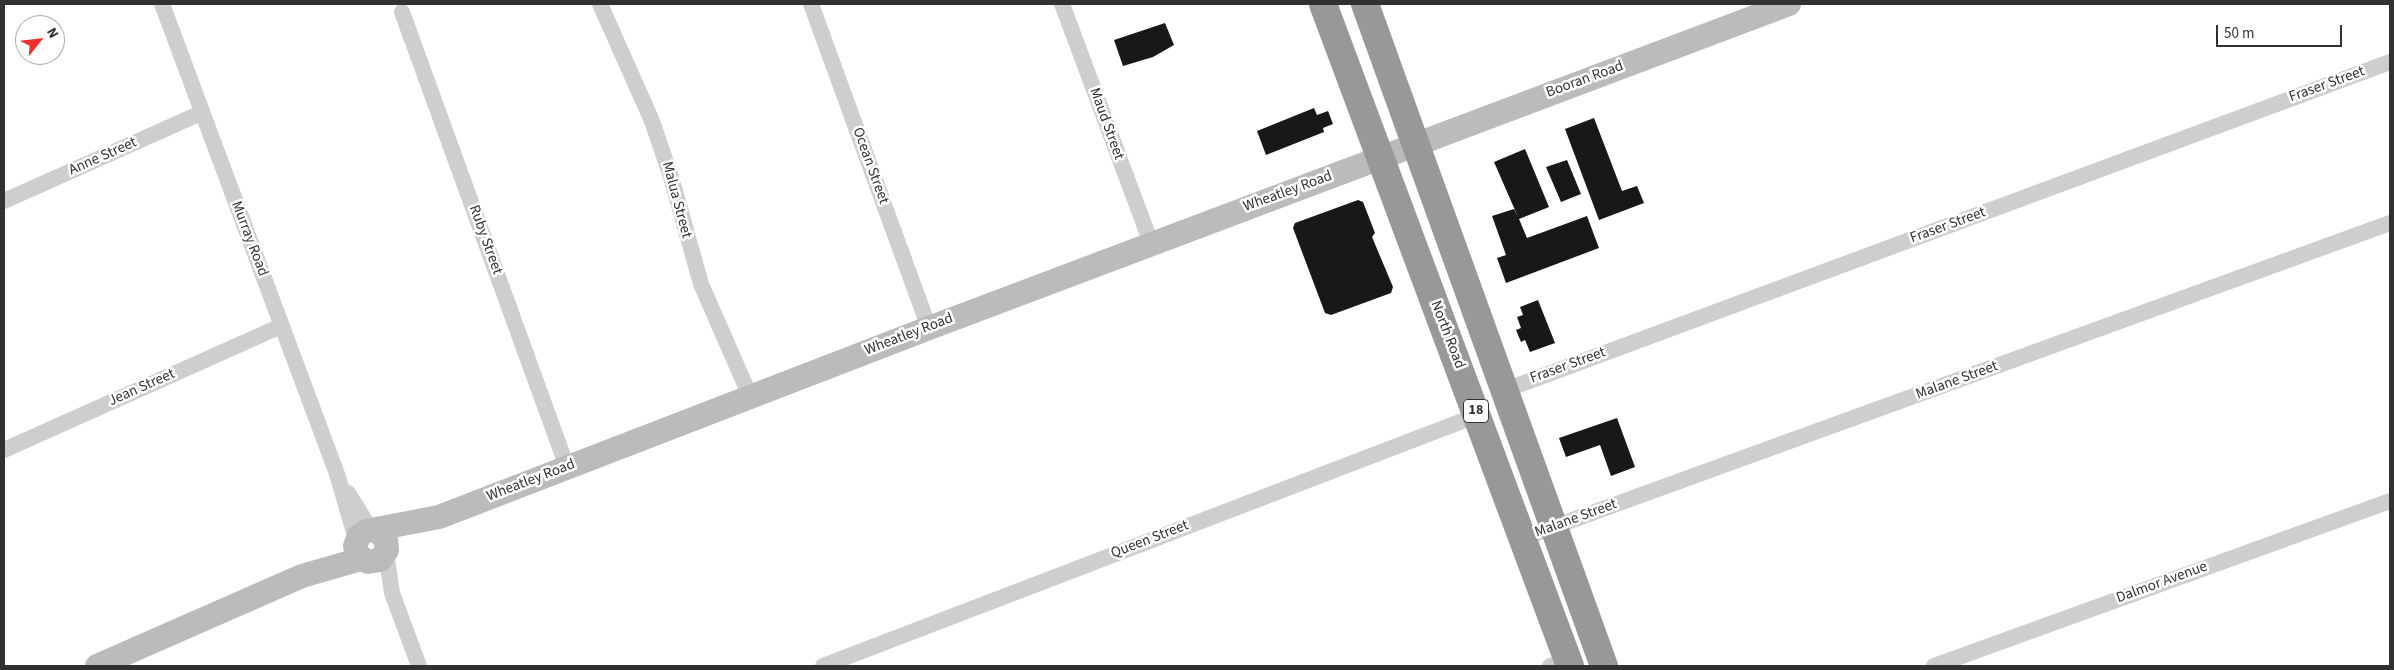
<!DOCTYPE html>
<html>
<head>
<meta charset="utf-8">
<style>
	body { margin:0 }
	#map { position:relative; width:2394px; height:670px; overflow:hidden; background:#fff; font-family:"Source Sans 3",sans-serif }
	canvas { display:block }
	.frame { position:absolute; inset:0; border:5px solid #313131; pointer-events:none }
	.north { position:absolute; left:15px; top:15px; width:50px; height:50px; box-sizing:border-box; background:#fff; border:1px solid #adadad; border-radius:50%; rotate:61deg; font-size:14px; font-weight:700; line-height:20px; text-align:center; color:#313131 }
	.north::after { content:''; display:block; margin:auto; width:18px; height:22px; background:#ed302e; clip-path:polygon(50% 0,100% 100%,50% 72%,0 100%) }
	.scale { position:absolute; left:2216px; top:25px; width:126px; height:22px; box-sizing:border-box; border:2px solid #313131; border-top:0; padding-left:6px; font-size:15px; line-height:18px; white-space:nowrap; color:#313131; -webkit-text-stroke:4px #fff; paint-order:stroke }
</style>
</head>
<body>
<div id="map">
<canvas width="2394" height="670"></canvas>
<div class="frame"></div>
<div class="north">N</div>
<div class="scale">50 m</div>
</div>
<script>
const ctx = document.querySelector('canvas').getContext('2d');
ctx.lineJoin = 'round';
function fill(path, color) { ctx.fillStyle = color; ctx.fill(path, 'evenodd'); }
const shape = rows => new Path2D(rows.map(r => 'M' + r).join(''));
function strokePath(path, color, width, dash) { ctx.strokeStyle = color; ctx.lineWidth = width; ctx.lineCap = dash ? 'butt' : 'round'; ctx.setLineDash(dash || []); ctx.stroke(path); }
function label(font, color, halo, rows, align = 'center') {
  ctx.font = font + ' "Source Sans 3",sans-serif'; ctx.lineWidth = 5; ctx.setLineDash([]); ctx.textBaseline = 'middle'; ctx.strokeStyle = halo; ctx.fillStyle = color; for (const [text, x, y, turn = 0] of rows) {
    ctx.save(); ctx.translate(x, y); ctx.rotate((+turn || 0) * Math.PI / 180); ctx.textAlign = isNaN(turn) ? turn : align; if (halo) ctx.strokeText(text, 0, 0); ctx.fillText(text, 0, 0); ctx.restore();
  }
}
fill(shape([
	[1165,23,1174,45,1153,57,1123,66,1114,40],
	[1314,108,1317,115,1328,111,1333,124,1323,128,1324,132,1266,155,1257,131],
	[1594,118,1622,191,1637,186,1644,203,1599,220,1565,129],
	[1525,149,1549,207,1519,219,1527,238,1587,216,1599,248,1506,283,1497,258,1506,255,1492,216,1514,209,1518,217,1494,162],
	[1567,160,1581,194,1561,202,1546,167],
	[1358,200,1363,202,1375,233,1372,237,1393,287,1391,293,1331,315,1325,313,1293,228,1295,223],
	[1538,300,1555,343,1530,352,1525,340,1521,342,1516,330,1521,328,1517,317,1523,315,1520,307],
	[1617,418,1635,467,1611,476,1600,445,1566,457,1559,438]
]), '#181818');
strokePath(shape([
	[162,4,337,474,356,539],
	[600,4,652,121,671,177,701,284,750,396],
	[811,4,929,328],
	[1062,4,1151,243],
	[402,12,567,467],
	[4,201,201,113],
	[1505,390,2390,62],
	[4,450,281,326],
	[348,493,371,530],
	[1523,538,2390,223],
	[386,553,392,593,419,666],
	[823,666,1478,415],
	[1550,666,1568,660],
	[1934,666,2390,501]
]), '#cecece', 16);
strokePath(shape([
	[376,530,386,540,387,550,380,560,368,562,358,555,355,546,359,536,366,531,439,517,929,328,1789,4],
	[97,666,302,576,361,559]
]), '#bbb', 24);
strokePath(shape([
	[1323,4,1570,666],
	[1365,4,1604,666]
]), '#989898', 28);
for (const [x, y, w] of [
	[1476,411,25]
]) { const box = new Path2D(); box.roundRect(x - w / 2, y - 11.5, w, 23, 4); ctx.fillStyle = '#fff'; ctx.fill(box); strokePath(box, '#313131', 1); }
label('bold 14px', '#313131', null, [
	["18",1476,411]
]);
label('15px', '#313131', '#fff', [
	["Booran Road",1585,80,-20],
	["Fraser Street",2327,85,-20],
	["Maud Street",1106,124,70],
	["Anne Street",103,157,-24],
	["Ocean Street",870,166,70],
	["Wheatley Road",1288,192,-20],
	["Malua Street",676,200,75],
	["Fraser Street",1948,226,-20],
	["Murray Road",249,239,69],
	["Ruby Street",485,240,70],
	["Wheatley Road",909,335,-21],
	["North Road",1447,335,69],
	["Fraser Street",1568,366,-20],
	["Malane Street",1957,381,-20],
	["Jean Street",142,388,-24],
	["Wheatley Road",531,481,-21],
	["Malane Street",1576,519,-20],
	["Queen Street",1150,540,-21],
	["Dalmor Avenue",2162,583,-20]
]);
</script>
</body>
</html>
